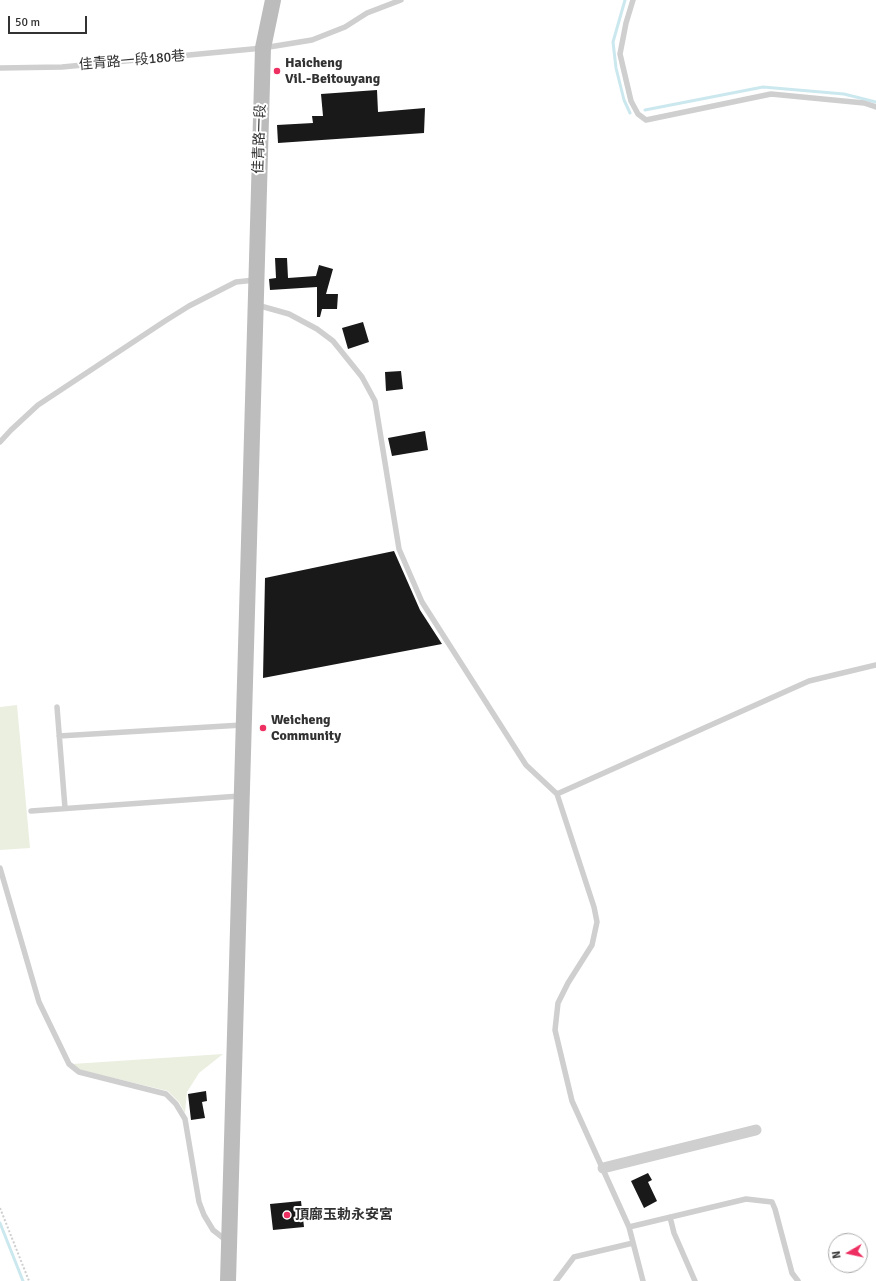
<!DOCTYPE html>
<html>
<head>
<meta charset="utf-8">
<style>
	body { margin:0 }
	#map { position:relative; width:876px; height:1281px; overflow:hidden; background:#fff; font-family:Signika,sans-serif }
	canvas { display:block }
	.north { position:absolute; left:828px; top:1233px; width:40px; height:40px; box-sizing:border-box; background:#fff; border:1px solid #adadad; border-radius:50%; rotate:261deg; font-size:11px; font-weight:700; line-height:16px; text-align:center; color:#323232 }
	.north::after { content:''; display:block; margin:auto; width:14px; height:18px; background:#ee2f61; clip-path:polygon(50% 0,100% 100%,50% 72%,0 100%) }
	.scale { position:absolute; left:8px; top:16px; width:79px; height:18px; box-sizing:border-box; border:2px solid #323232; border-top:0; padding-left:5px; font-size:12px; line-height:14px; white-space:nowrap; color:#323232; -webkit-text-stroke:3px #fff; paint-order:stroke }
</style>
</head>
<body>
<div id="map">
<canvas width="876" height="1281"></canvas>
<div class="north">N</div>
<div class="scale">50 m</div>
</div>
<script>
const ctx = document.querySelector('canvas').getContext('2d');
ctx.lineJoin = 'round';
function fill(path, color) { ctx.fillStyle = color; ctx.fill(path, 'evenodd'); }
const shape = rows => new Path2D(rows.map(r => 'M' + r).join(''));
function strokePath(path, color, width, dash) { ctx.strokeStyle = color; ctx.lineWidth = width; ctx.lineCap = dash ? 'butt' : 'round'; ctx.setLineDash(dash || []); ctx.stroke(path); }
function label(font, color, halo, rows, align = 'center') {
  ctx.font = font + ' Signika,"Noto Sans TC",sans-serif'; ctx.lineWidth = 4; ctx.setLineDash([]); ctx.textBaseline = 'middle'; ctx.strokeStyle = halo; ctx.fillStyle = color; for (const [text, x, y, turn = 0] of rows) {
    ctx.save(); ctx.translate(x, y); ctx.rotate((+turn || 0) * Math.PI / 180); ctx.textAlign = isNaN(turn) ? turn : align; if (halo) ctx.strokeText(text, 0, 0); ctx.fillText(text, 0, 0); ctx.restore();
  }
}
fill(shape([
	[17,705,30,848,0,850,0,707],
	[223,1054,199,1073,187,1092,185,1113,179,1102,168,1091,80,1070,72,1064]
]), '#ebefe0');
strokePath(shape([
	[625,0,613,42,616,68,624,100,630,113],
	[645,110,763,87,844,94,876,102],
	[0,1223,23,1281]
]), '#cce8ef', 3);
fill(shape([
	[377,90,378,112,425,108,424,133,278,143,277,125,313,123,312,116,323,116,321,94],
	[275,258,287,258,288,278,316,276,319,265,333,269,326,294,338,294,337,309,322,309,320,317,317,317,317,287,270,290,269,279,276,278],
	[363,322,369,342,348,349,342,328],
	[401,371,403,389,386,391,385,372],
	[425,431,428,450,392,456,388,438],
	[394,551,420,610,442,644,263,678,265,578],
	[206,1091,207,1101,202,1102,205,1118,191,1120,188,1094],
	[648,1173,652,1180,648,1182,657,1201,644,1208,631,1181],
	[301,1201,304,1227,273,1230,270,1204]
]), '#191919');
strokePath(shape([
	[0,1208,29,1281]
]), '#cfcfcf', 2, [2, 2]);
strokePath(shape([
	[633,0,626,23,620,54,631,101,638,114,646,120,771,94,864,103,876,107],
	[0,68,62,67,263,48,312,40,345,27,367,13,401,0],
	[257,305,289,314,317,329,333,341,362,377,375,401,399,549,422,602,526,765,557,794,594,907,597,922,592,945,568,983,558,1003,555,1030,572,1101,629,1227,643,1281],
	[0,442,11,430,38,405,165,321,189,306,236,282,255,280],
	[57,707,65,808],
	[59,736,242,725],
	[557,794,809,681,876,665],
	[31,811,240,796],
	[0,868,39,1002,69,1064,79,1072,166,1094,176,1104,185,1119,199,1202,204,1215,213,1230,227,1241],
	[670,1217,674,1233,695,1281],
	[629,1227,746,1199,772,1202,775,1209,792,1273,798,1281],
	[556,1281,574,1257,633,1243]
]), '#cfcfcf', 5.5);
strokePath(shape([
	[603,1168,756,1130]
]), '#cfcfcf', 11);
strokePath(shape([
	[228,1281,263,48,273,0]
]), '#bcbcbc', 16);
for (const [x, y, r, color] of [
	[277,71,4,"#ee2f61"],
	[263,728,4,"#ee2f61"],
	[287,1215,4,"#ee2f61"]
]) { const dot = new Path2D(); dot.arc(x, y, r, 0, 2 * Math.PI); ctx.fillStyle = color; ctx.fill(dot); strokePath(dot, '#fff', 1.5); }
label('14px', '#323232', '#fff', [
	["佳青路一段180巷",132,61,-5],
	["佳青路一段",260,139,-88]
]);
label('bold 14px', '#323232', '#fff', [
	["Haicheng",285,63],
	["Vil.-Beitouyang",285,79],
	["Weicheng",271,720],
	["Community",271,736],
	["頂廍玉勅永安宮",295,1215]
], 'left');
</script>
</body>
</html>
